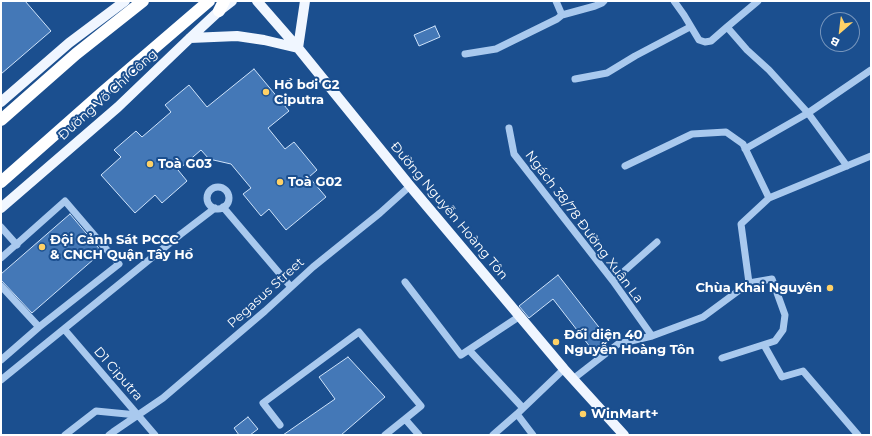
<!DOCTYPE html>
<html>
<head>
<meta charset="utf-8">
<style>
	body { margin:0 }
	#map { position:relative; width:872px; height:436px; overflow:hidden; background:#1b4f8f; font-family:Montserrat,sans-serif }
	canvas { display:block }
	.frame { position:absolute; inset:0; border:2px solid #fff; pointer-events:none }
	.north { position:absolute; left:820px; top:12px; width:40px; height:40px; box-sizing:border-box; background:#1b4f8f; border:1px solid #7695bc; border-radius:50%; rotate:208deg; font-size:11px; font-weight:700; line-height:16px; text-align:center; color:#fff }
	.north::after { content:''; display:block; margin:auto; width:14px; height:18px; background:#ffd166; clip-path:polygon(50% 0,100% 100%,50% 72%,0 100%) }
</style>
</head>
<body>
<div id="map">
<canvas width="872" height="436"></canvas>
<div class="frame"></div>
<div class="north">B</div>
</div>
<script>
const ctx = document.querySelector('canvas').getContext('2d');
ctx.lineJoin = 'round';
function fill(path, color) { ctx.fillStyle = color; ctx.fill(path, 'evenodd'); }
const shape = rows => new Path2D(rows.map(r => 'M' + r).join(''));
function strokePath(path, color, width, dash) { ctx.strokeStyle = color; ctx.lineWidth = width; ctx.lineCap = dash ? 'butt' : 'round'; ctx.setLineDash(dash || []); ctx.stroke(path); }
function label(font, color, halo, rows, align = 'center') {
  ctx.font = font + ' Montserrat,sans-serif'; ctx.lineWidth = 4; ctx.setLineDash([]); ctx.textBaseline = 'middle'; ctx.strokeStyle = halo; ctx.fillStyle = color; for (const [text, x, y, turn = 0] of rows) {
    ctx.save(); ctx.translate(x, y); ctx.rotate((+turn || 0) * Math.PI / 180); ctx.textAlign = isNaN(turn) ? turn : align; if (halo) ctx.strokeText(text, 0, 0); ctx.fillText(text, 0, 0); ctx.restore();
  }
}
const building = shape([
	[1,1,25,1,51,31,1,74,1,1],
	[435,26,440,37,419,46,414,35,435,26],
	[254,69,289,111,268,128,285,149,294,142,317,170,309,177,326,197,286,230,269,209,261,216,243,194,251,188,231,164,209,159,201,150,178,170,187,181,162,203,155,195,135,213,101,175,121,157,114,150,136,131,142,137,171,112,165,105,189,85,207,107,254,69],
	[70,214,102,252,32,313,1,280,1,274,70,214],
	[558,275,609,340,594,352,553,299,529,318,519,306,558,275],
	[348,357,385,397,341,435,283,435,335,399,319,377,348,357],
	[248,417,258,429,250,435,239,435,234,428,248,417]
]);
fill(building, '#4478b7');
strokePath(building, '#cfe3fa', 1);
strokePath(shape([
	[556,1,562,15],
	[674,1,684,15,699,40,705,42,711,41,727,27,747,50,769,70,808,113,847,166],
	[727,27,758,1],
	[465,54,496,49,557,19,562,15,595,6,602,3,604,1],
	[575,79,607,73,635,56,690,27],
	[509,128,514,154,613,281,652,336],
	[745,149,808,113,871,70],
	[625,166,692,134,726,132,743,144,769,198],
	'207 198a11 11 0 1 1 22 0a11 11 0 1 1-22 0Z',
	[223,207,291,287],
	[1,227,17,245],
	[1,258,65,201,119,264,39,327,1,360],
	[613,281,657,242],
	[405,282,461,355,520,316],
	[1,286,39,327],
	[64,329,155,435],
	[764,345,782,377,803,371,858,435],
	[469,350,523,408],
	[722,358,775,341,783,330,785,315,772,279,749,283],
	[573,379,618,344,652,336,703,317,749,283,741,224,769,198,871,156],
	[1,380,181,234,215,208],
	[517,414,533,435],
	[280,425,263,403,359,332,421,406,405,419],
	[65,435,96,411,137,415],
	[109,435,113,432,163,398,265,311,313,267,380,213,410,186],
	[385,435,405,419,419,435],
	[493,435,517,414,564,369]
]), '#a9c9ee', 7);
strokePath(shape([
	[257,1,298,48,410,186,564,369,624,435],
	[190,38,237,36,264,40,298,48],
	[298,48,305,1],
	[1,102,69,43,125,1],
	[1,208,118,107,190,38,219,11,232,1]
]), '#f0f6ff', 10);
strokePath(shape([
	[219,11,224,1],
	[1,120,76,54,143,1],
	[1,182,103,92,209,1]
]), '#fff', 12);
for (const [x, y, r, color] of [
	[266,92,4,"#ffd166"],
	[150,164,4,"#ffd166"],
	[280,182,4,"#ffd166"],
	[42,247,4,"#ffd166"],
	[830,288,4,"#ffd166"],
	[556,342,4,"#ffd166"],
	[583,414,4,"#ffd166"]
]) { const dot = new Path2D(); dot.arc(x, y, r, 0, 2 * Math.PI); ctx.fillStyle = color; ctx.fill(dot); strokePath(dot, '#1b4f8f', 1.5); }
label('bold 13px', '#fff', '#1b4f8f', [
	["Hồ bơi G2",274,85],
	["Ciputra",274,100],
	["Toà G03",158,164],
	["Toà G02",288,182],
	["Đội Cảnh Sát PCCC",50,240],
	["& CNCH Quận Tây Hồ",50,255],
	["Chùa Khai Nguyên",822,288,"right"],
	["Đối diện 40",564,335],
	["Nguyễn Hoàng Tôn",564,350],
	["WinMart+",591,414]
], 'left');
label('13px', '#fff', '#1b4f8f', [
	["Đường Võ Chí Công",108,95,-42],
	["Đường Nguyễn Hoàng Tôn",449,211,50],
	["Ngách 38/78 Đường Xuân La",584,227,53],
	["Pegasus Street",266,293,-42],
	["D1 Ciputra",118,374,49]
]);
</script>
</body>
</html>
